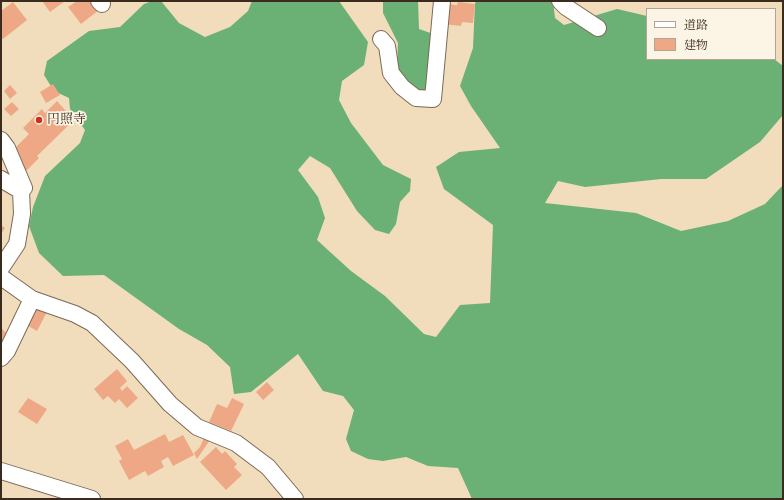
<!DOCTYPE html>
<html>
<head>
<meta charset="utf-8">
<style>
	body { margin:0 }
	#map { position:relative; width:784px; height:500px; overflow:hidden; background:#f1ddbc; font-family:Cardo,"Noto Serif JP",serif }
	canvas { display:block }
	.frame { position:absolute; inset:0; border:2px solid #3b2a1e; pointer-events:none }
	.legend { position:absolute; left:646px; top:8px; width:130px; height:52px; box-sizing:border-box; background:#fcf5e5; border:1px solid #afa495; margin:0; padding:5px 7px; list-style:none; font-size:12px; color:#3b2a1e }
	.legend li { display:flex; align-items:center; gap:8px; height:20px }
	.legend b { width:20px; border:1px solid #afa495 }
</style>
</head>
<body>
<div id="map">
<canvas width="784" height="500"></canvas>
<div class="frame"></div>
<ul class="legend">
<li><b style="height:5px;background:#fff"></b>道路</li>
<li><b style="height:11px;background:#efa886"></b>建物</li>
</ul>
</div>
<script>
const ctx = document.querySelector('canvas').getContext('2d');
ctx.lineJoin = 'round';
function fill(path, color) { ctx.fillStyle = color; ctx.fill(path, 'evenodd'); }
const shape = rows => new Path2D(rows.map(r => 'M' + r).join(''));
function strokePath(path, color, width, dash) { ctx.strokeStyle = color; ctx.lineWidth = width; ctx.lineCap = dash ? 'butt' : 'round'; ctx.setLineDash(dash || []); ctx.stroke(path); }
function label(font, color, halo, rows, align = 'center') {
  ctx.font = font + ' Cardo,"Noto Serif JP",serif'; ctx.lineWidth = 3.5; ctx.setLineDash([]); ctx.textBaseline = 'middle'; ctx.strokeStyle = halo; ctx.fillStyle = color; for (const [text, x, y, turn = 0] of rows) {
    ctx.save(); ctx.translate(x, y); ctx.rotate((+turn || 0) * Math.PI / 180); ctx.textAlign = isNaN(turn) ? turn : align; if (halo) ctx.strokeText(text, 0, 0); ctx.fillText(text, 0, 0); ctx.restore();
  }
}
fill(shape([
	[152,1,161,1,179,23,205,37,230,27,248,11,252,1,339,1,368,42,364,65,342,81,339,100,351,123,383,165,411,179,410,191,400,202,396,224,389,234,375,230,357,211,330,168,310,156,298,170,318,197,325,218,317,240,351,271,385,296,424,334,436,337,460,305,490,303,493,225,444,189,436,167,459,152,500,148,471,106,460,86,473,48,475,3,477,1,553,1,555,18,564,25,617,9,647,16,647,59,774,59,783,66,783,115,760,142,706,179,661,179,585,187,558,181,545,203,636,213,681,231,728,221,765,204,783,185,783,499,472,499,458,468,428,466,406,457,383,461,368,459,351,451,346,439,354,410,343,396,323,391,298,354,251,392,234,394,230,367,207,345,179,329,104,275,63,276,39,253,29,226,33,207,45,176,80,143,85,130,70,109,69,98,54,91,44,75,47,61,89,31,120,27,144,4],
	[383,1,418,1,419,29,439,36,432,95,417,95,397,67,398,43,383,13]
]), '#6bb075');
fill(shape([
	[42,1,65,1,50,12],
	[77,1,93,1,99,10,81,24,68,7],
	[13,2,27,20,3,39,1,37,1,11],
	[458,2,475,4,473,23,462,22,461,26,443,24,446,4,457,5],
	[53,84,60,95,46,103,40,92],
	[10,85,17,93,10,99,4,91],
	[57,101,74,120,37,156,39,158,26,171,12,156,14,149,29,134,23,128,42,109,45,113],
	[12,102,19,109,11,116,4,109],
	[1,225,5,228,1,234],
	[36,304,48,310,37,331,25,324],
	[1,328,11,337,1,348],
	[117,369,127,381,120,388,122,391,127,386,138,398,127,408,119,399,115,403,108,396,103,400,94,389],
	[267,382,274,390,263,400,256,392],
	[28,398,47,409,37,424,18,412],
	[232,398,244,404,231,431,209,422,217,404,227,408],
	[206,433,212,437,197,459,194,453,200,447],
	[165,434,169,442,183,435,194,455,173,466,168,457,161,461,164,467,148,476,145,471,129,480,119,461,122,459,115,446,128,439,134,450],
	[216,447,222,454,225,451,237,464,234,467,242,475,226,490,200,462]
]), '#efa886');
const minor = shape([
	[99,1,102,4],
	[560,1,566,7,598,28],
	[381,39,387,46,391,73,402,87,416,98,433,99,442,1],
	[1,140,7,148,24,188,21,191,22,214,17,244,1,268],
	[1,179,21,191],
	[1,277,32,299,75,314,92,323,132,361,170,404,197,427,236,443,268,467,295,499],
	[1,358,7,351,32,299],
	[1,471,92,499]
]);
strokePath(minor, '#7b6955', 18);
strokePath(minor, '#fff', 16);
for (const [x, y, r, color] of [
	[39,120,4,"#c8321e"]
]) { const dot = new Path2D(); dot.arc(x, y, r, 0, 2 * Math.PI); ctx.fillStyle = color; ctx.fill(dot); strokePath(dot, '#fcf5e5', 1.5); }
label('13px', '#3b2a1e', '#fcf5e5', [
	["円照寺",47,120]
], 'left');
</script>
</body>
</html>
